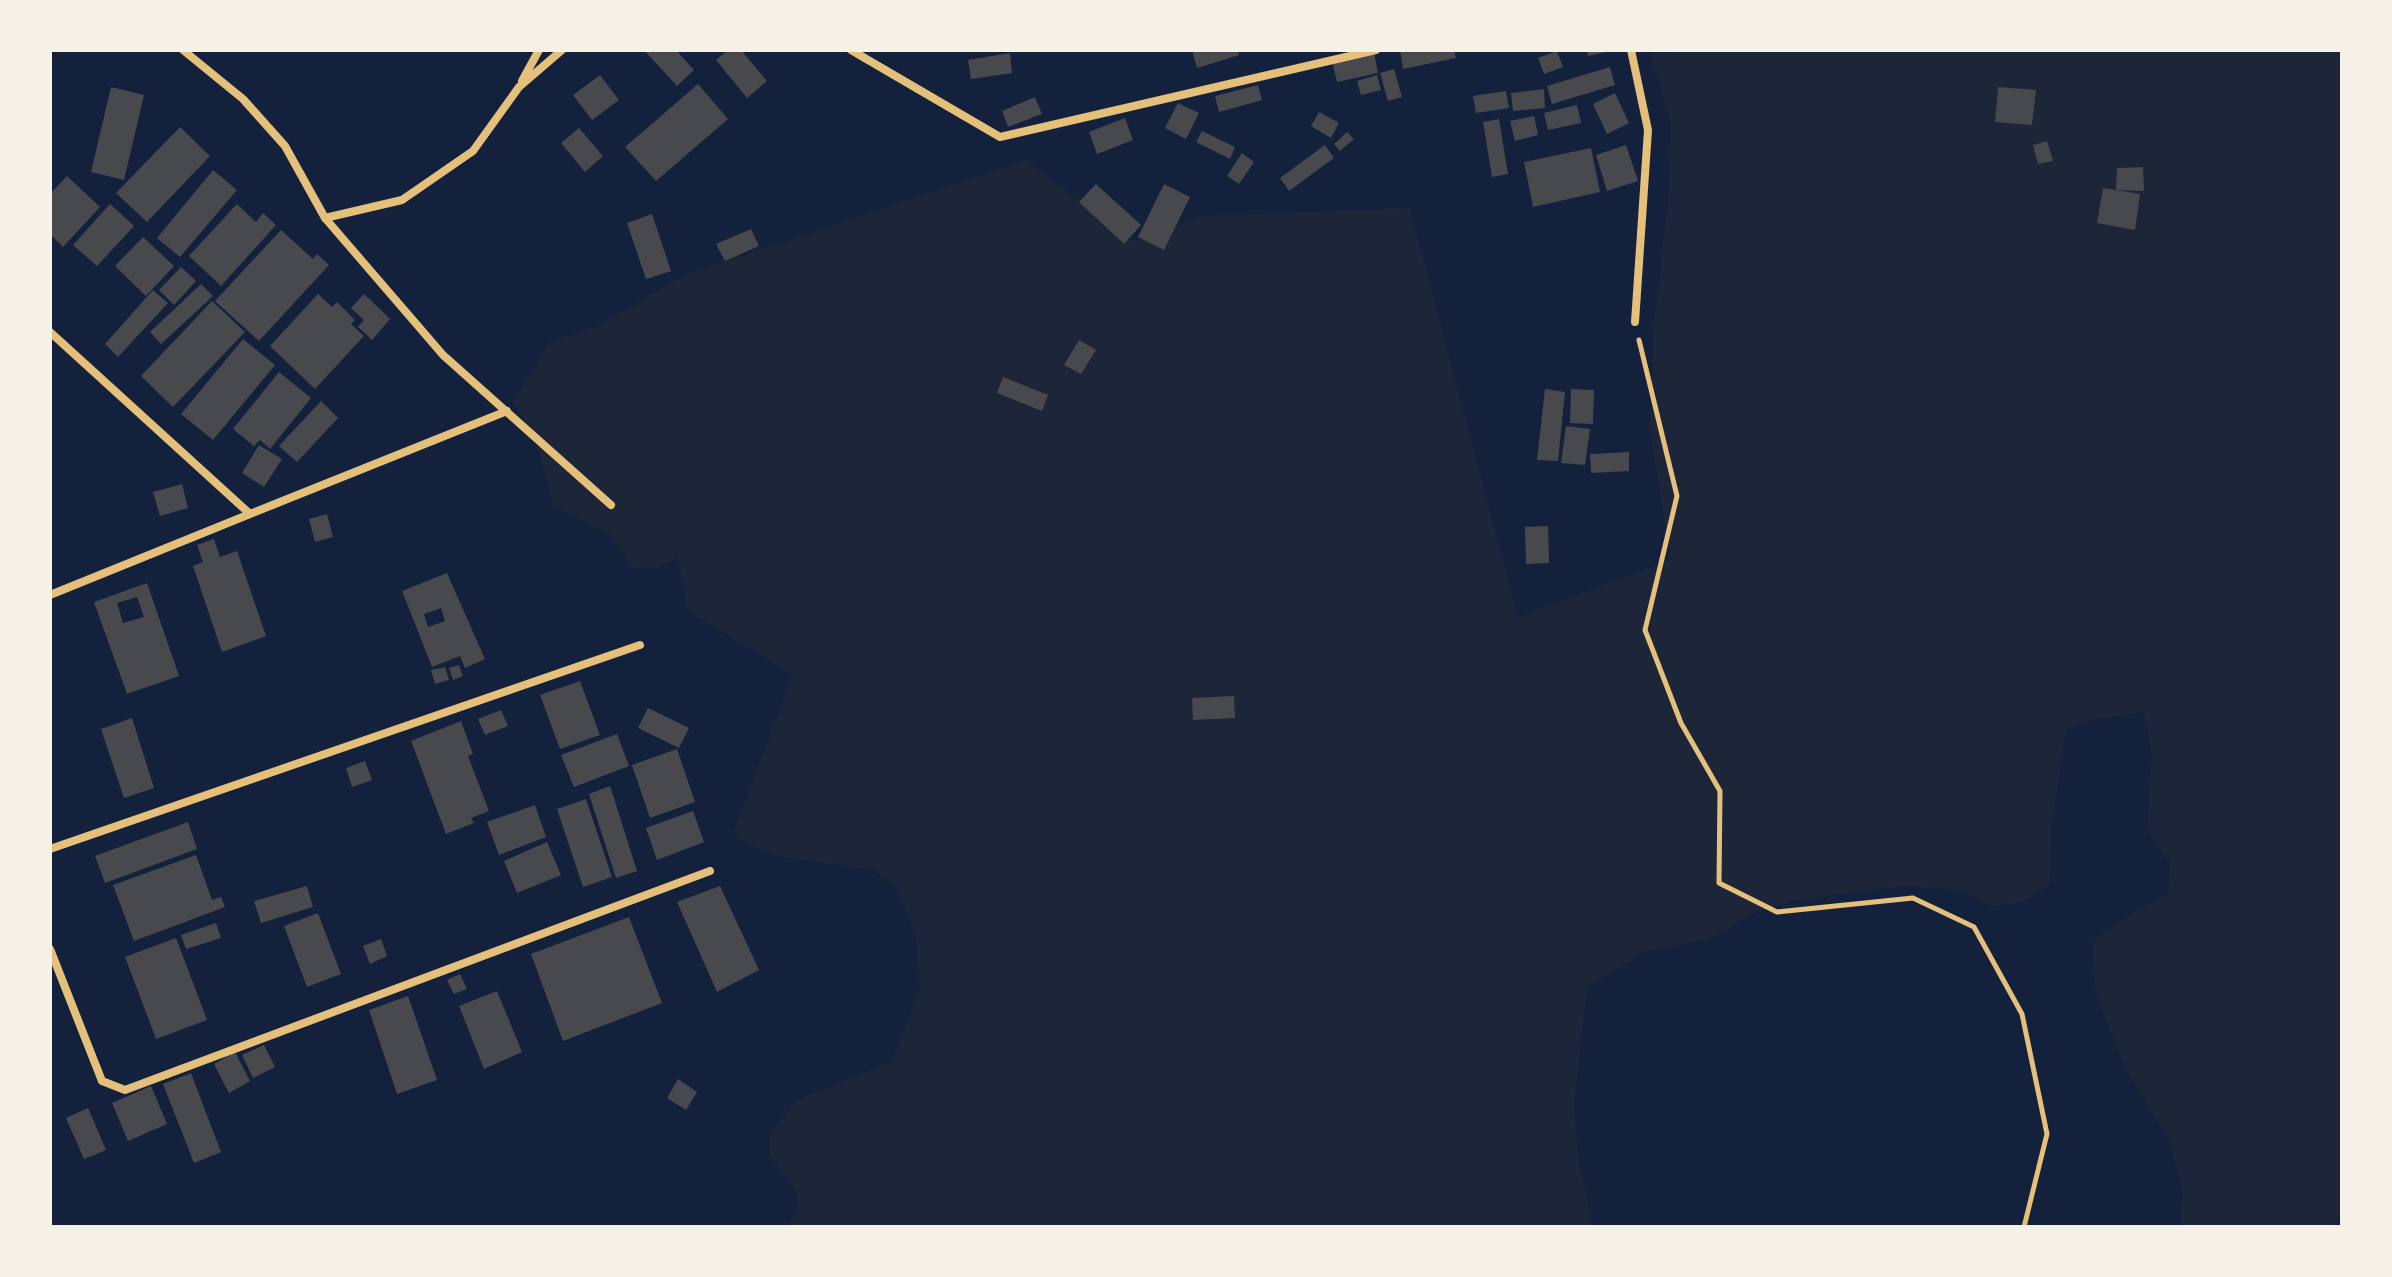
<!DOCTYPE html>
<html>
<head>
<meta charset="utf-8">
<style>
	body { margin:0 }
	#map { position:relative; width:2392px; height:1277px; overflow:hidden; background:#14213d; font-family:Cabin,sans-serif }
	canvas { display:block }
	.frame { position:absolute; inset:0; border:52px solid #f6f1e7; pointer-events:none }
</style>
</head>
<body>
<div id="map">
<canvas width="2392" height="1277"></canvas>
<div class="frame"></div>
</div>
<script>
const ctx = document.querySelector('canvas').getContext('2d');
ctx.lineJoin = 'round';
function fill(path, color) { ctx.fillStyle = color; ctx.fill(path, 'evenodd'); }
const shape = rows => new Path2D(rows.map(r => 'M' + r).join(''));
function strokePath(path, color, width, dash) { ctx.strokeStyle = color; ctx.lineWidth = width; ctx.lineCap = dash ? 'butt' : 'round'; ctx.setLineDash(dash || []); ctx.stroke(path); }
fill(shape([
	[1693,50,2342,50,2342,1209,2334,1227,2180,1227,2183,1191,2168,1138,2126,1070,2096,996,2092,942,2123,919,2168,894,2170,863,2147,830,2152,755,2144,712,2098,719,2066,729,2051,831,2050,885,2023,901,1991,907,1962,890,1900,886,1793,901,1759,911,1710,938,1644,952,1587,987,1574,1104,1578,1156,1593,1227,786,1227,798,1210,797,1192,770,1156,769,1135,796,1101,892,1061,920,990,915,933,896,886,871,869,781,857,743,842,733,832,793,675,687,610,678,557,653,569,632,567,609,534,553,505,533,430,512,403,550,342,598,326,685,275,1027,160,1132,242,1203,216,1410,208,1518,617,1671,560,1650,430,1653,335,1669,190,1671,124,1650,54]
]), '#1d2539');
fill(shape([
	[644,50,676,50,694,70,677,86],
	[728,50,741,50,767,81,747,98,716,60],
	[1192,50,1238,50,1239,55,1197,68],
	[1400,50,1454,50,1456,58,1403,69],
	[1587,50,1610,50,1610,51,1588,56],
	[1557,51,1563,67,1544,74,1538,58],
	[1374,52,1378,73,1337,82,1332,61],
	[1010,53,1012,73,971,79,968,60],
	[1610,67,1615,85,1552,104,1547,86],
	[1394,69,1402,97,1388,101,1380,73],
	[600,75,619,100,592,120,573,95],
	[1377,75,1381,90,1361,95,1357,81],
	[698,84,728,119,656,181,625,147],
	[1258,85,1262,100,1219,112,1215,96],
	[111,87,144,95,124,180,91,172],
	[1998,87,2036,90,2032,125,1995,122],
	[1544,89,1545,108,1513,111,1511,93],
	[1506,91,1509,108,1476,113,1473,96],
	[1615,93,1629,123,1607,134,1593,104],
	[1035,97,1042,114,1008,127,1002,111],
	[1178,103,1199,113,1186,139,1165,128],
	[1577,105,1581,123,1548,130,1544,113],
	[1319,112,1339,123,1331,138,1311,126],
	[1534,116,1538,135,1515,141,1510,121],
	[1125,118,1133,140,1097,154,1089,132],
	[1499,119,1508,174,1492,177,1483,122],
	[180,127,210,156,147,222,116,193],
	[579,128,603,156,585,172,561,143],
	[1202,131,1235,147,1230,159,1196,142],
	[1347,132,1354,139,1340,151,1334,144],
	[2047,141,2053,161,2038,164,2033,145],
	[1325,145,1334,158,1289,191,1280,178],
	[1626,145,1638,181,1607,191,1596,155],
	[1591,148,1600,192,1533,207,1524,162],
	[1242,153,1254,162,1239,184,1227,176],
	[2143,167,2144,191,2116,190,2117,168],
	[213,170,237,190,180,257,157,238],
	[67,176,100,207,63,247,50,234,50,194],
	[1096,184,1141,225,1124,244,1079,202],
	[1164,184,1190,197,1164,250,1138,237],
	[2103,188,2140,194,2135,230,2097,223],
	[110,204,134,226,97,266,73,245],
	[237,204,256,222,263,213,276,225,221,286,189,256],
	[652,214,671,271,646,279,627,223],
	[751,229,759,246,725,261,716,244],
	[281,230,313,259,317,254,329,265,259,341,215,301],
	[143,237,174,266,146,296,115,266],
	[181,267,196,281,174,305,159,290],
	[201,284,213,296,161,344,150,332],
	[153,290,168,303,118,357,105,344],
	[318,294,332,307,337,302,355,320,351,324,364,336,315,389,270,346],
	[364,294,390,319,372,340,358,327,364,320,351,308],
	[212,301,245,332,173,407,141,376],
	[243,339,275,365,213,440,181,414],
	[1079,340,1096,350,1081,374,1064,365],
	[279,372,311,398,270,449,260,440,254,446,233,429],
	[1003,377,1048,395,1042,411,997,393],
	[1545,389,1565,392,1558,461,1537,460],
	[1571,389,1594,390,1593,424,1570,423],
	[321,401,338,418,297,462,279,446],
	[1566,426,1590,429,1585,465,1561,463],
	[259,445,282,459,264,487,242,473],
	[1629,452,1629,471,1591,473,1590,454],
	[182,484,188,508,160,516,153,492],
	[327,514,333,537,315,542,309,519],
	[1548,526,1549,563,1526,564,1525,527],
	[214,539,220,557,237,551,266,636,222,652,193,566,203,562,197,545],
	[447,573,485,659,465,668,460,656,432,667,402,591],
	[441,608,445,621,428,627,424,614],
	[147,583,179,676,127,694,94,602],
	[137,597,144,617,123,623,117,603],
	[459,665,463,676,453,680,449,668],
	[445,667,449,680,435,684,431,670],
	[580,681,600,735,560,749,540,695],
	[1234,696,1235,718,1193,720,1192,698],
	[648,708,689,728,679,748,638,728],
	[501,710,508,726,485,735,478,719],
	[132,718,154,788,124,798,101,729],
	[461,721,473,754,468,756,489,811,471,818,474,823,446,834,411,741],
	[617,734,629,766,574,787,561,755],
	[677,749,695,802,650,818,632,765],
	[365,761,372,780,352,787,346,768],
	[610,786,637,871,616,878,589,794],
	[586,799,612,877,583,887,557,809],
	[535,805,546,837,499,855,487,822],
	[693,811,704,842,657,860,646,828],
	[188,822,197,849,105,883,95,856],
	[547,842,561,875,517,893,504,861],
	[196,855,212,900,221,897,225,907,134,941,113,885],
	[307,886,313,907,261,923,254,901],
	[720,886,759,970,717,992,677,902],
	[318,913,341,974,307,987,284,926],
	[629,917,662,1003,563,1041,531,954],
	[216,923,221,938,186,949,181,935],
	[176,938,207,1020,156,1039,125,957],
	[381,939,387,956,370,964,363,946],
	[460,974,467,989,454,994,447,980],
	[497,991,522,1052,484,1069,459,1006],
	[408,996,437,1080,397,1094,369,1010],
	[264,1045,275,1067,253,1078,242,1055],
	[235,1052,250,1081,229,1093,214,1064],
	[191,1073,221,1152,194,1163,163,1084],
	[678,1079,697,1092,686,1110,667,1098],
	[151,1086,167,1124,128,1141,112,1103],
	[88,1108,106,1150,84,1159,66,1118]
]), '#48494c');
strokePath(shape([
	[1639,340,1677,496,1645,630,1681,723,1720,791,1719,883,1777,912,1913,898,1974,927,2022,1014,2047,1134,2024,1227]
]), '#e5c07b', 5);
strokePath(shape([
	[183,50,243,99,285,146,325,218,443,355,611,505],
	[851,50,1000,137,1376,50],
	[1631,50,1648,130,1635,322],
	[522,81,539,50],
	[325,218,402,200,473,151,519,87,562,50],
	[50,332,250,514,50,595],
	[250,514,507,411],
	[50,849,640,645],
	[50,949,102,1081,125,1090,710,871]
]), '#e5c07b', 8);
</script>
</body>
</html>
